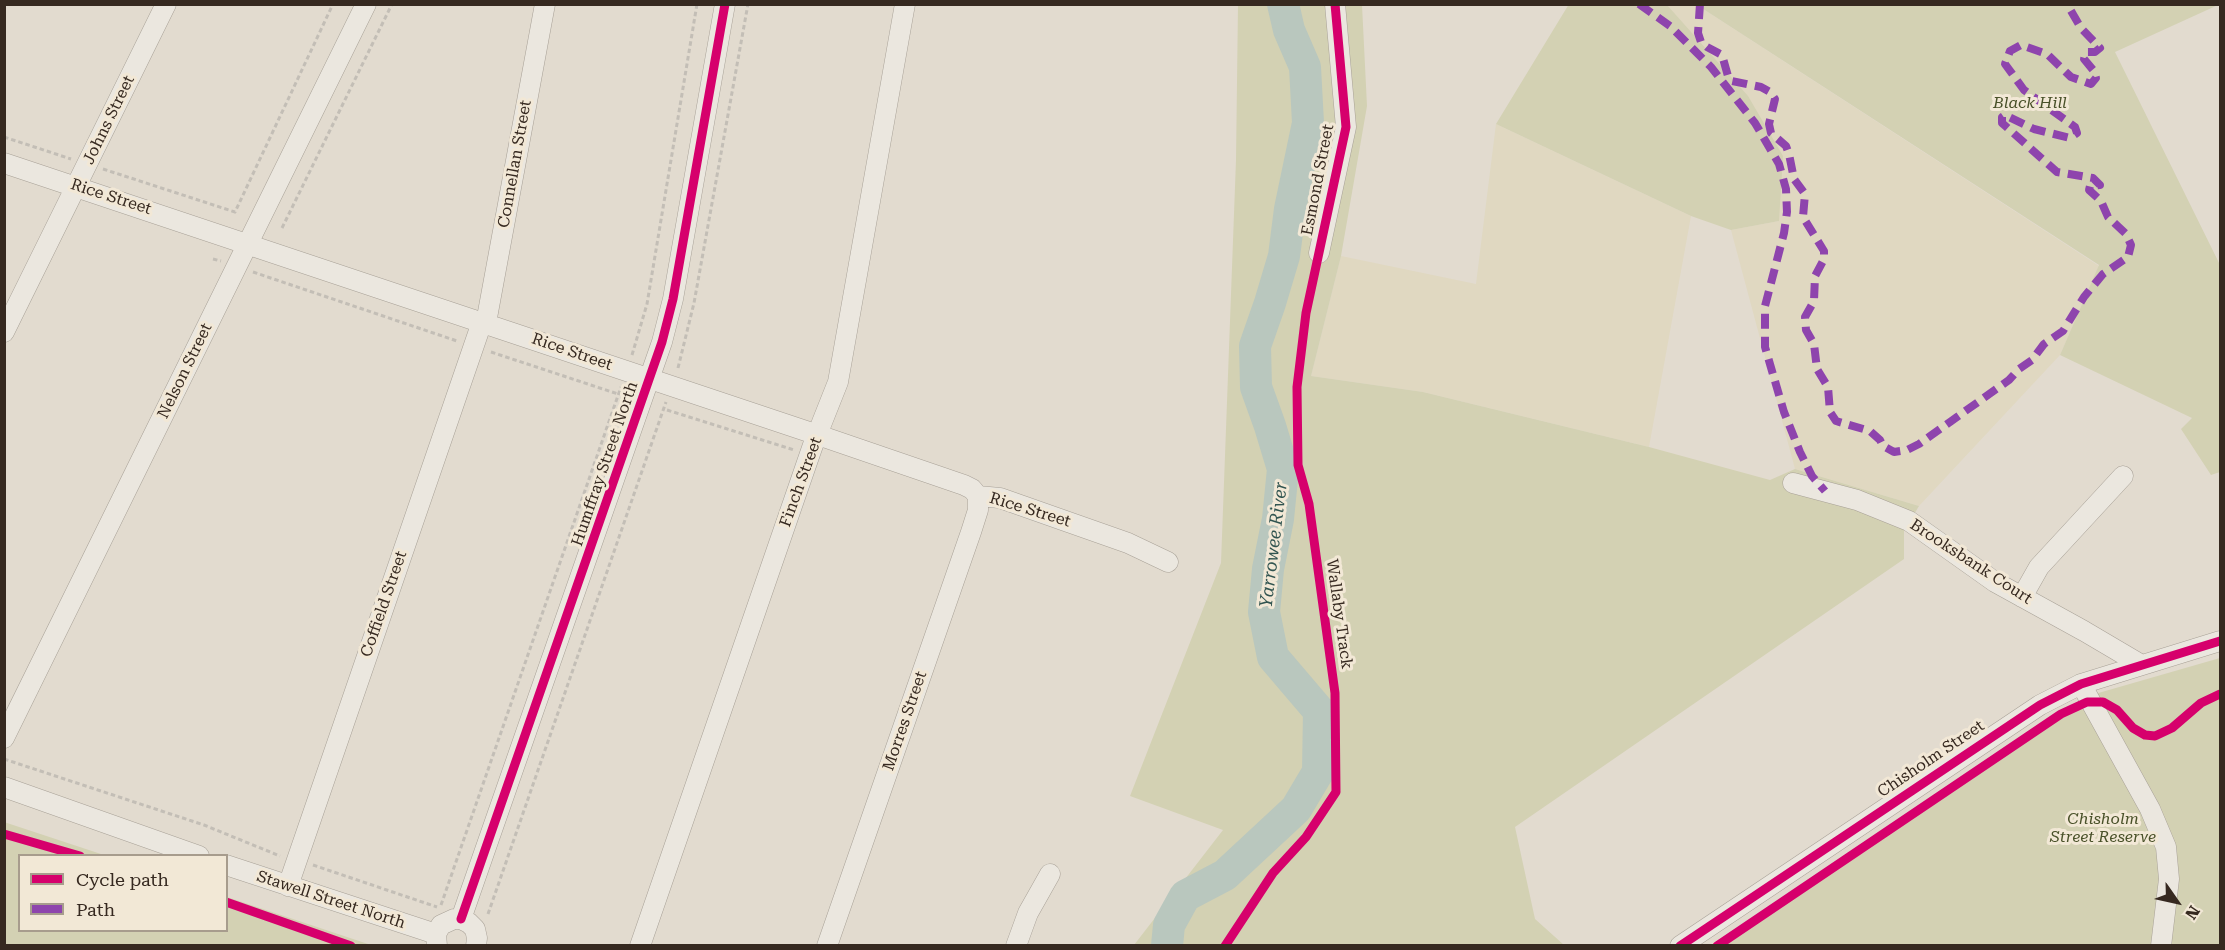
<!DOCTYPE html>
<html>
<head>
<meta charset="utf-8">
<style>
	body { margin:0 }
	#map { position:relative; width:2225px; height:950px; overflow:hidden; background:#e2dbcf; font-family:"Roboto Serif",serif }
	canvas { display:block }
	.frame { position:absolute; inset:0; border:6px solid #362920; pointer-events:none }
	.legend { position:absolute; left:18px; top:854px; width:210px; height:78px; box-sizing:border-box; background:#f2e8d6; border:2px solid #a79c8d; margin:0; padding:8px 10px; list-style:none; font-size:18px; color:#362920 }
	.legend li { display:flex; align-items:center; gap:12px; height:30px }
	.legend b { width:30px; border:2px solid #a79c8d }
	.north { position:absolute; left:2147px; top:872px; width:60px; height:60px; -webkit-text-stroke:4px #f2e8d6; paint-order:stroke; rotate:124deg; font-size:16px; font-weight:700; line-height:24px; text-align:center; color:#362920 }
	.north::after { content:''; display:block; margin:auto; width:21px; height:27px; background:#362920; clip-path:polygon(50% 0,100% 100%,50% 72%,0 100%) }
</style>
</head>
<body>
<div id="map">
<canvas width="2225" height="950"></canvas>
<div class="frame"></div>
<ul class="legend">
<li><b style="height:8px;background:#d6006c"></b>Cycle path</li>
<li><b style="height:8px;background:#8e44ad"></b>Path</li>
</ul>
<div class="north">N</div>
</div>
<script>
const ctx = document.querySelector('canvas').getContext('2d');
ctx.lineJoin = 'round';
function fill(path, color) { ctx.fillStyle = color; ctx.fill(path, 'evenodd'); }
const shape = rows => new Path2D(rows.map(r => 'M' + r).join(''));
function strokePath(path, color, width, dash) { ctx.strokeStyle = color; ctx.lineWidth = width; ctx.lineCap = dash ? 'butt' : 'round'; ctx.setLineDash(dash || []); ctx.stroke(path); }
function label(font, color, halo, rows, align = 'center') {
  ctx.font = font + ' "Roboto Serif",serif'; ctx.lineWidth = 6; ctx.setLineDash([]); ctx.textBaseline = 'middle'; ctx.strokeStyle = halo; ctx.fillStyle = color; for (const [text, x, y, turn = 0] of rows) {
    ctx.save(); ctx.translate(x, y); ctx.rotate((+turn || 0) * Math.PI / 180); ctx.textAlign = isNaN(turn) ? turn : align; if (halo) ctx.strokeText(text, 0, 0); ctx.fillText(text, 0, 0); ctx.restore();
  }
}
fill(shape([
	[1667,5,1697,5,2099,266,2060,355,1919,506,1795,469,1731,230,1779,221],
	[1496,124,1691,216,1649,447,1423,392,1311,376,1341,256,1476,284]
]), '#e0d8c1');
fill(shape([
	[1569,4,1667,5,1748,96,1783,156,1779,221,1731,230,1691,216,1496,124],
	[1238,5,1362,5,1367,106,1341,256,1311,376,1423,392,1649,447,1770,480,1795,469,1919,506,1904,531,1904,559,1515,827,1535,919,1564,945,1134,945,1223,830,1130,796,1221,563,1236,160],
	[1697,5,2218,5,2115,52,2220,265,2220,472,2211,475,2181,429,2192,418,2060,355,2099,265],
	[2220,658,2220,945,1715,946,2088,696],
	[4,822,104,855,20,856,20,930,226,930,227,897,371,945,5,945]
]), '#d3d1b3');
strokePath(shape([
	[1167,946,1169,925,1185,896,1225,875,1296,809,1318,772,1319,711,1273,657,1264,612,1268,569,1278,519,1283,469,1270,426,1256,387,1255,346,1270,303,1284,256,1290,209,1308,123,1305,67,1289,30,1283,4]
]), '#b9c7be', 32);
const minor = shape([
	[4,163,818,435,964,485,972,489,978,496,1000,498,1128,543,1168,562],
	[1319,253,1346,127,1335,4],
	[486,323,545,4],
	[4,332,166,4],
	[1793,483,1857,500,1909,521,1995,582,2084,631,2140,664],
	[2022,597,2039,567,2123,476],
	[2081,684,2150,809,2166,847,2169,879,2161,946],
	[4,738,366,4],
	[4,787,199,856],
	[226,865,436,934],
	[288,886,482,322],
	[461,919,662,342,673,299,725,4],
	[437,946,436,934,441,925,454,919,461,919,469,923,475,929,477,938,476,946],
	[640,946,813,445,838,382,905,4],
	[827,946,971,532,978,510,978,496],
	[1016,946,1028,913,1050,874],
	[1680,946,2040,705,2081,684,2220,641]
]);
strokePath(minor, '#a8a197', 21);
strokePath(shape([
	[4,137,71,159],
	[103,169,235,212,333,4],
	[282,228,392,4],
	[213,259,221,261],
	[253,272,457,341],
	[491,352,618,394],
	[632,355,647,304,697,4],
	[678,368,694,303,748,4],
	[667,410,794,450],
	[4,759,204,825,280,856],
	[313,865,437,907],
	[441,905,621,387],
	[488,914,666,402]
]), '#c3beb6', 3, [4.5, 3]);
strokePath(minor, '#ebe7df', 20);
strokePath(shape([
	[1639,4,1670,26,1711,67,1755,123,1779,164,1786,189,1787,212,1784,233,1765,306,1765,347,1784,412,1800,452,1812,476,1825,491],
	[1700,4,1698,33,1701,42,1707,47,1722,55,1728,76,1732,81,1761,87,1770,92,1775,99,1769,124,1771,133,1786,146,1789,154,1794,179,1805,194,1803,217,1824,251,1824,259,1815,276,1814,301,1805,317,1806,330,1814,344,1817,369,1828,387,1830,412,1836,421,1870,431,1880,440,1883,446,1894,452,1907,450,1919,444,2009,380,2019,369,2032,360,2044,344,2063,331,2084,297,2103,274,2128,257,2131,245,2126,234,2108,217,2101,201,2089,190,2090,186,2100,185,2093,178,2057,172,2002,123,2002,117,2005,115,2034,129,2070,138,2077,133,2075,127,2024,90,2005,64,2010,51,2021,45,2047,54,2071,77,2091,84,2096,78,2094,71,2084,59,2086,52,2095,52,2100,48,2081,28,2067,4]
]), '#8e44ad', 8, [15, 8]);
strokePath(shape([
	[4,834,80,856],
	[226,902,351,946],
	[461,919,662,342,673,299,725,4],
	[1225,946,1273,873,1306,837,1336,792,1335,693,1309,504,1298,465,1297,387,1306,313,1346,127,1335,4],
	[1680,946,2040,705,2081,684,2220,641],
	[1717,946,2061,714,2087,702,2103,702,2117,710,2133,728,2145,735,2155,736,2172,728,2201,703,2220,694]
]), '#d6006c', 9);
label('italic 16px', '#495129', '#f2e8d6', [
	["Black Hill",2030,103],
	["Chisholm",2103,819],
	["Street Reserve",2103,837]
]);
label('16px', '#362920', '#f2e8d6', [
	["Johns Street",109,120,-64],
	["Connellan Street",515,164,-80],
	["Esmond Street",1318,180,-79],
	["Rice Street",111,197,18],
	["Rice Street",572,352,19],
	["Nelson Street",185,371,-64],
	["Humffray Street North",605,464,-71],
	["Finch Street",801,482,-70],
	["Rice Street",1030,510,17],
	["Brooksbank Court",1971,562,33],
	["Coffield Street",384,604,-71],
	["Wallaby Track",1339,614,82],
	["Morres Street",905,721,-71],
	["Chisholm Street",1931,759,-34],
	["Stawell Street North",331,900,18]
]);
label('italic 18px', '#315450', '#f2e8d6', [
	["Yarrowee River",1274,545,-83]
]);
</script>
</body>
</html>
